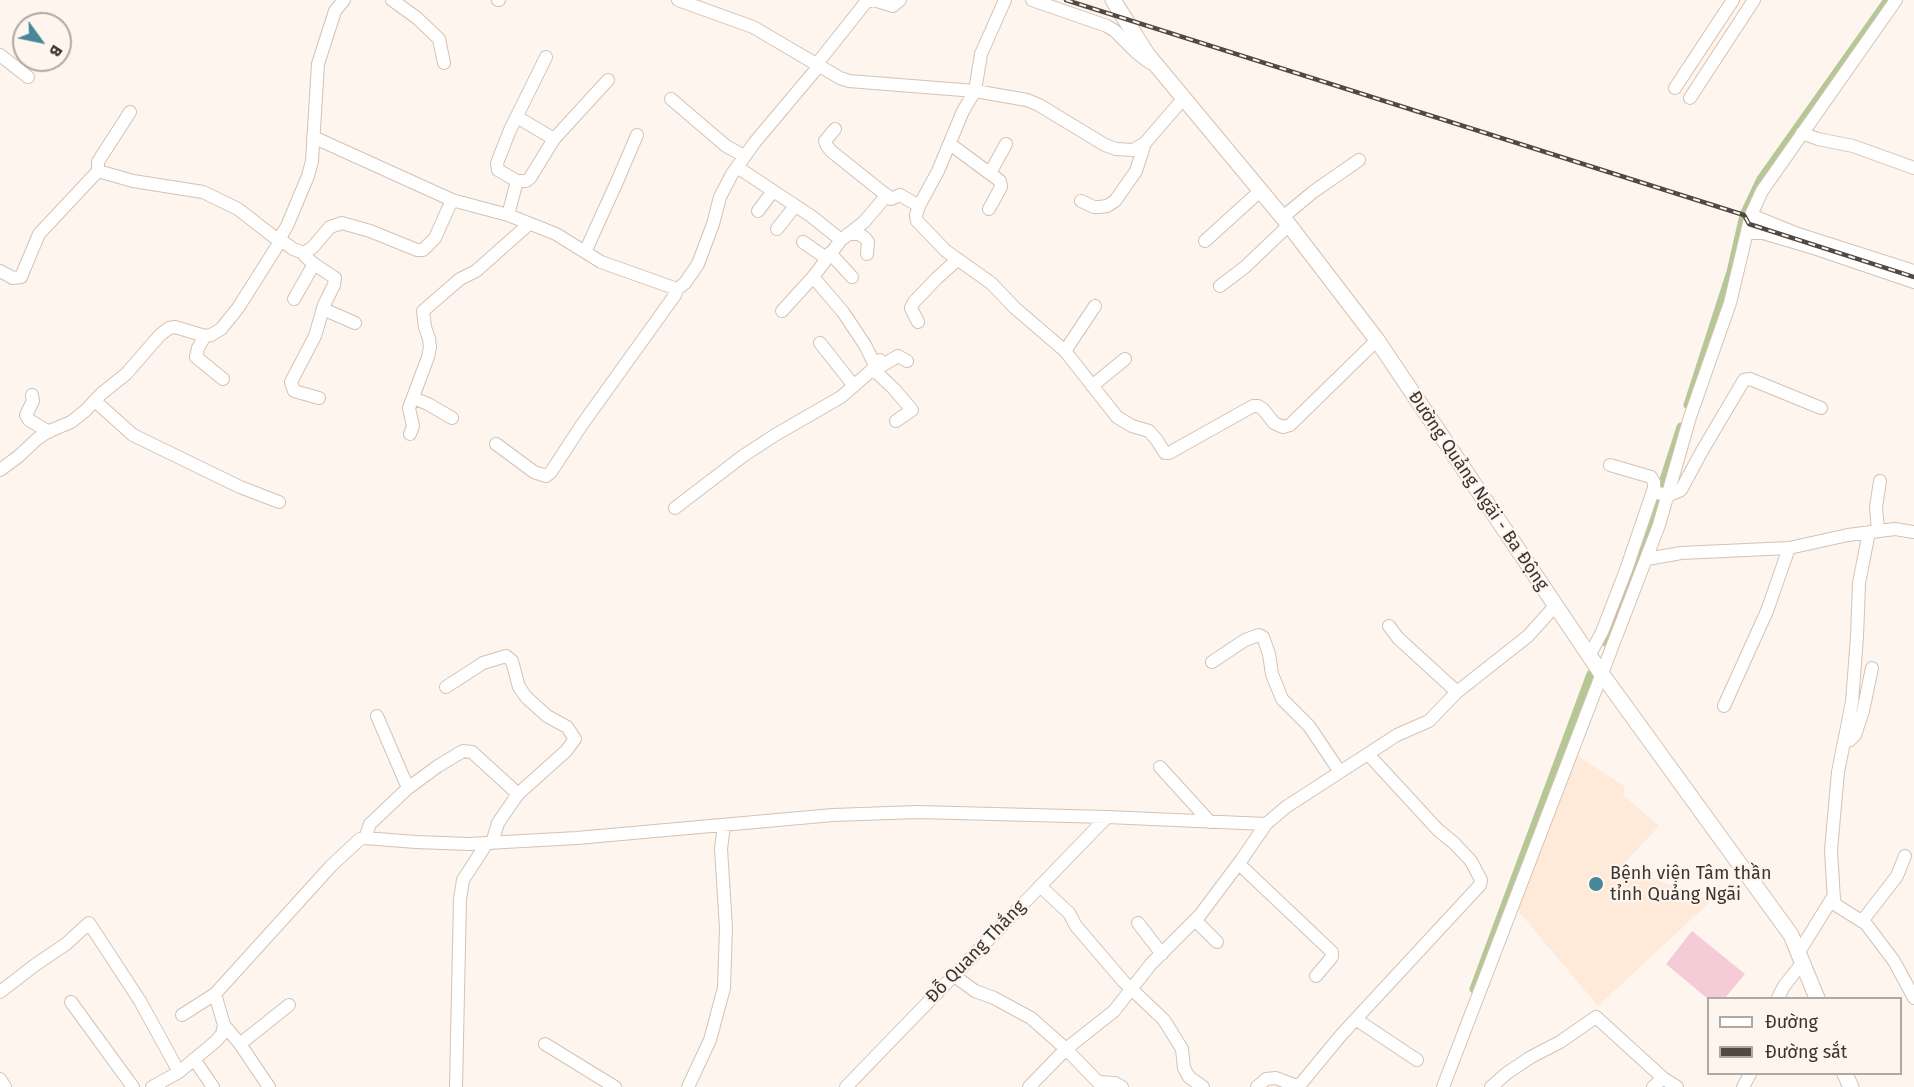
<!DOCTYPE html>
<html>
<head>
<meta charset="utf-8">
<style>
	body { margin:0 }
	#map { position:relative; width:1914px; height:1087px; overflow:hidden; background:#fdf5ee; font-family:"Fira Sans",sans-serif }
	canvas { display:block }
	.legend { position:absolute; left:1707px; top:997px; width:195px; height:78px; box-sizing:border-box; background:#fdf5ee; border:2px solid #b0a8a1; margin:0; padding:8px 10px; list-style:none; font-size:18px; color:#3c342e }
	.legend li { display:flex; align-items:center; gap:12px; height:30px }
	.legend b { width:30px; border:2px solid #b0a8a1 }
	.north { position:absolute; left:12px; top:12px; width:60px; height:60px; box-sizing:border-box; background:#fdf5ee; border:2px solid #b0a8a1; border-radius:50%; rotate:123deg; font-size:16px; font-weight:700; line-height:24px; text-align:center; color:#3c342e }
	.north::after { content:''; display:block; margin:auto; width:21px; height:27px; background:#468899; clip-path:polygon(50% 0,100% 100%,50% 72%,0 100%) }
</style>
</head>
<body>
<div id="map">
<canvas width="1914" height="1087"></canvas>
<ul class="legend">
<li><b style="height:8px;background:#fff"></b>Đường</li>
<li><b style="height:8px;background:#514943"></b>Đường sắt</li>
</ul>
<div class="north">B</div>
</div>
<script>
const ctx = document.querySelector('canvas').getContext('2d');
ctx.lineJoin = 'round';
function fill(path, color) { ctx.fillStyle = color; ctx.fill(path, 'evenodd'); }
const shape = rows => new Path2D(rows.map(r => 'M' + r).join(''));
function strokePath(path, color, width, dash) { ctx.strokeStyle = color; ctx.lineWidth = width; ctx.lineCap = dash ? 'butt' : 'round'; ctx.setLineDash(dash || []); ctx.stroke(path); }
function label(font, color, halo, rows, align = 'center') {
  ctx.font = font + ' "Fira Sans",sans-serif'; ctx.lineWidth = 4.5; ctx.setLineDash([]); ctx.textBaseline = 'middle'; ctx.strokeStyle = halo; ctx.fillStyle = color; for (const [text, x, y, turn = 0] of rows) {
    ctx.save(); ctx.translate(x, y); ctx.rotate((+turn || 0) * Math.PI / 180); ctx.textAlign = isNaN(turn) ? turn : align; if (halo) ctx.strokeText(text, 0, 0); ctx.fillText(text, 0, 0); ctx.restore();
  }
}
fill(shape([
	[1573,753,1624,786,1624,796,1659,826,1622,866,1711,901,1598,1006,1520,913,1518,905]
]), '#ffead9');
fill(shape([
	[1692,931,1745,974,1725,998,1708,999,1666,964]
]), '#f4cbd6');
strokePath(shape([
	[1688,405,1731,272,1744,215,1761,179,1888,0],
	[1605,642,1628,592,1681,427],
	[1474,989,1591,674]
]), '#b6c796', 9);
const minor = shape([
	[392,0,417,18,439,39,444,63],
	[498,0,499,0],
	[678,0,753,27,840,78,849,81,975,91,1027,100,1039,105,1105,145,1116,149,1133,150,1145,143,1183,99],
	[1005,0,981,54,975,91,963,111,938,171,919,206,916,215,917,221,946,251,991,283,1015,308,1065,351,1117,417,1132,426,1149,431,1156,439,1165,453,1169,453,1253,406,1258,406,1263,409,1274,423,1283,427,1290,425,1377,340],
	[1032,0,1107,26,1115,31,1137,53,1150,63],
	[0,55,28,77],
	[816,65,866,2,874,0,893,6,900,0],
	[1675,88,1733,0],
	[1690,98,1754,0],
	[671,99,726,146,744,156],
	[517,117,554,139],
	[835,129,825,141,827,146,831,151,891,199,900,195,919,206],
	[1802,133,1818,139,1853,146,1914,168],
	[313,137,452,200,508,215,556,234,601,262,677,289,685,283,698,264,713,224,720,197,732,174,755,142,818,67],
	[950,144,1000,181,1001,187,989,209],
	[737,167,811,216,841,240],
	[98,171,98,162,101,157,130,112],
	[990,173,1006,144],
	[517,181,498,170,497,163,510,130,546,57],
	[1081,201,1094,207,1100,207,1107,206,1115,201,1136,171,1145,143],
	[758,211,773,191],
	[508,215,517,181,526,181,530,178,554,139,608,80],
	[1751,215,1798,234,1914,271],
	[1283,217,1313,192,1359,160],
	[777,229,795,206],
	[1747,233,1763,233,1817,249,1914,282],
	[848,234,859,234,865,238,868,242,867,254],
	[277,237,293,249,304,253,313,247,330,227,342,223,370,231,417,250,423,250,435,238,452,200],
	[1205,241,1260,191],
	[803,242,826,258],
	[585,252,616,184,637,135],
	[304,253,305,256,314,264,335,278,334,285,324,305,315,336,291,382,294,391,319,398],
	[830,253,852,277],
	[0,271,13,278,21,277,39,234,98,171,133,181,203,192,238,209,274,237,281,236,287,226,308,176,312,161,318,64,335,11,344,0],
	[1220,286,1245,267,1289,225],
	[294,299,314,264],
	[323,309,355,323],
	[782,311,813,277],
	[918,322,911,308,914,302,937,278,957,260],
	[205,336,198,348,196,357,223,379],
	[820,343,854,386],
	[1065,351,1095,306],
	[874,363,880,360,883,365,898,356,907,361],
	[873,369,894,389,912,410,896,421],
	[1092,386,1125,359],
	[32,395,33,401,26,415,29,420,49,432],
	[413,398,428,404,452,418],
	[95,401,133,435,240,487,279,502],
	[410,434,413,426,409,408,428,357,430,347,429,339,425,327,423,311,460,279,476,271,529,224],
	[496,444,534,472,546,476,551,472,581,426,675,295,677,289],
	[0,470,19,456,37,439,47,432,71,422,85,411,101,394,126,374,160,335,169,328,175,327,205,336,211,335,221,329,238,308,281,240],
	[1653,491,1667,496,1681,490,1702,451,1744,380,1750,379,1821,408],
	[675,508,743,456,775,435,841,397,873,369,874,363,865,345,843,312,813,277,841,240,864,222,887,195],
	[1878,531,1876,507,1880,481],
	[1647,559,1681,553,1789,548,1848,535,1895,529,1914,532],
	[1389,626,1398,638,1457,692],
	[1589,656,1602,632,1626,570,1654,488,1654,482,1651,477,1610,465],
	[1212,662,1245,640,1259,635,1263,637,1269,654,1272,674,1282,699,1309,726,1340,772],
	[446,687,483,663,506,656,512,661,519,687,526,697,547,716,567,727,575,739,566,751,518,794,498,823,492,843],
	[1724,706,1767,611,1789,548],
	[377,716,408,788],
	[1844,742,1850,740,1855,735,1863,711,1872,668],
	[1160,767,1210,822],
	[365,838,370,824,408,788,438,766,463,751,472,752,518,794],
	[1905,856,1897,876,1863,920,1894,961,1914,998],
	[1239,864,1332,952,1332,957,1316,976],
	[1040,886,1069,913,1076,926,1123,981,1164,1020,1182,1049,1184,1068,1189,1077,1203,1087],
	[1195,920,1217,942],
	[1863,922,1836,905,1834,900,1831,850,1838,772,1852,702,1857,637,1859,583,1869,532],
	[1138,923,1162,954],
	[1799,952,1833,897],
	[953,975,975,991,994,998,1031,1018,1066,1049,1098,1082,1115,1083,1122,1087],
	[0,992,35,965,66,944,89,923,140,1001,179,1072],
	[1778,998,1784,986,1803,962],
	[71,1002,133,1087],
	[182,1015,215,994],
	[1357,1020,1417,1060],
	[224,1025,240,1044,269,1087],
	[240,1044,289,1005],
	[545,1044,615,1087],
	[194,1059,213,1087],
	[0,1079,5,1087],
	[1299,1086,1342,1034,1480,885,1481,880,1471,861,1454,843,1438,830,1368,754],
	[152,1087,179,1072,216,1041,222,1034,224,1025,215,994,331,866,360,839,365,838,416,842,469,844,577,838,833,815,918,812,1107,817,1266,824],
	[456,1087,460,899,463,880,487,843],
	[688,1087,710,1040,724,988,726,928,721,849,724,825],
	[846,1087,1107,817],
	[1029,1087,1066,1049,1114,1011,1151,964,1200,915,1242,859,1266,824,1286,807,1397,735,1429,721,1457,692,1528,636,1555,606],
	[1257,1087,1266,1079,1276,1078,1300,1087],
	[1443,1087,1659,525,1690,417,1730,303,1751,215,1762,191,1896,0],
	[1491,1087,1507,1073,1531,1057,1560,1042,1596,1017,1663,1078,1677,1087],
	[1653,1087,1663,1078],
	[1743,1087,1750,1074]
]);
const major = shape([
	[1113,0,1147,54,1289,225,1377,340,1601,673,1791,935,1817,998],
	[1845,1074,1851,1087]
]);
strokePath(minor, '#d5c2b3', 14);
strokePath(major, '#d5c2b3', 17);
strokePath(minor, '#fff', 12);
strokePath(major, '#fff', 15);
const rail = shape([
	[1066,0,1744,215,1749,224,1914,277]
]);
strokePath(rail, '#514943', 4.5);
strokePath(rail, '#fdf5ee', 2, [7]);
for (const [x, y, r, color] of [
	[1596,884,8,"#468899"]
]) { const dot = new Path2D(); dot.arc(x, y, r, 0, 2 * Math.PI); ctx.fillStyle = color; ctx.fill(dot); strokePath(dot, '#fdf5ee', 2); }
label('18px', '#3c342e', '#fdf5ee', [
	["Đường Quảng Ngãi - Ba Động",1478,491,56],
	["Đỗ Quang Thắng",976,952,-46]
]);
label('18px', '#3c342e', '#fdf5ee', [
	["Bệnh viện Tâm thần",1610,874],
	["tỉnh Quảng Ngãi",1610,895]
], 'left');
</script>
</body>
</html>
